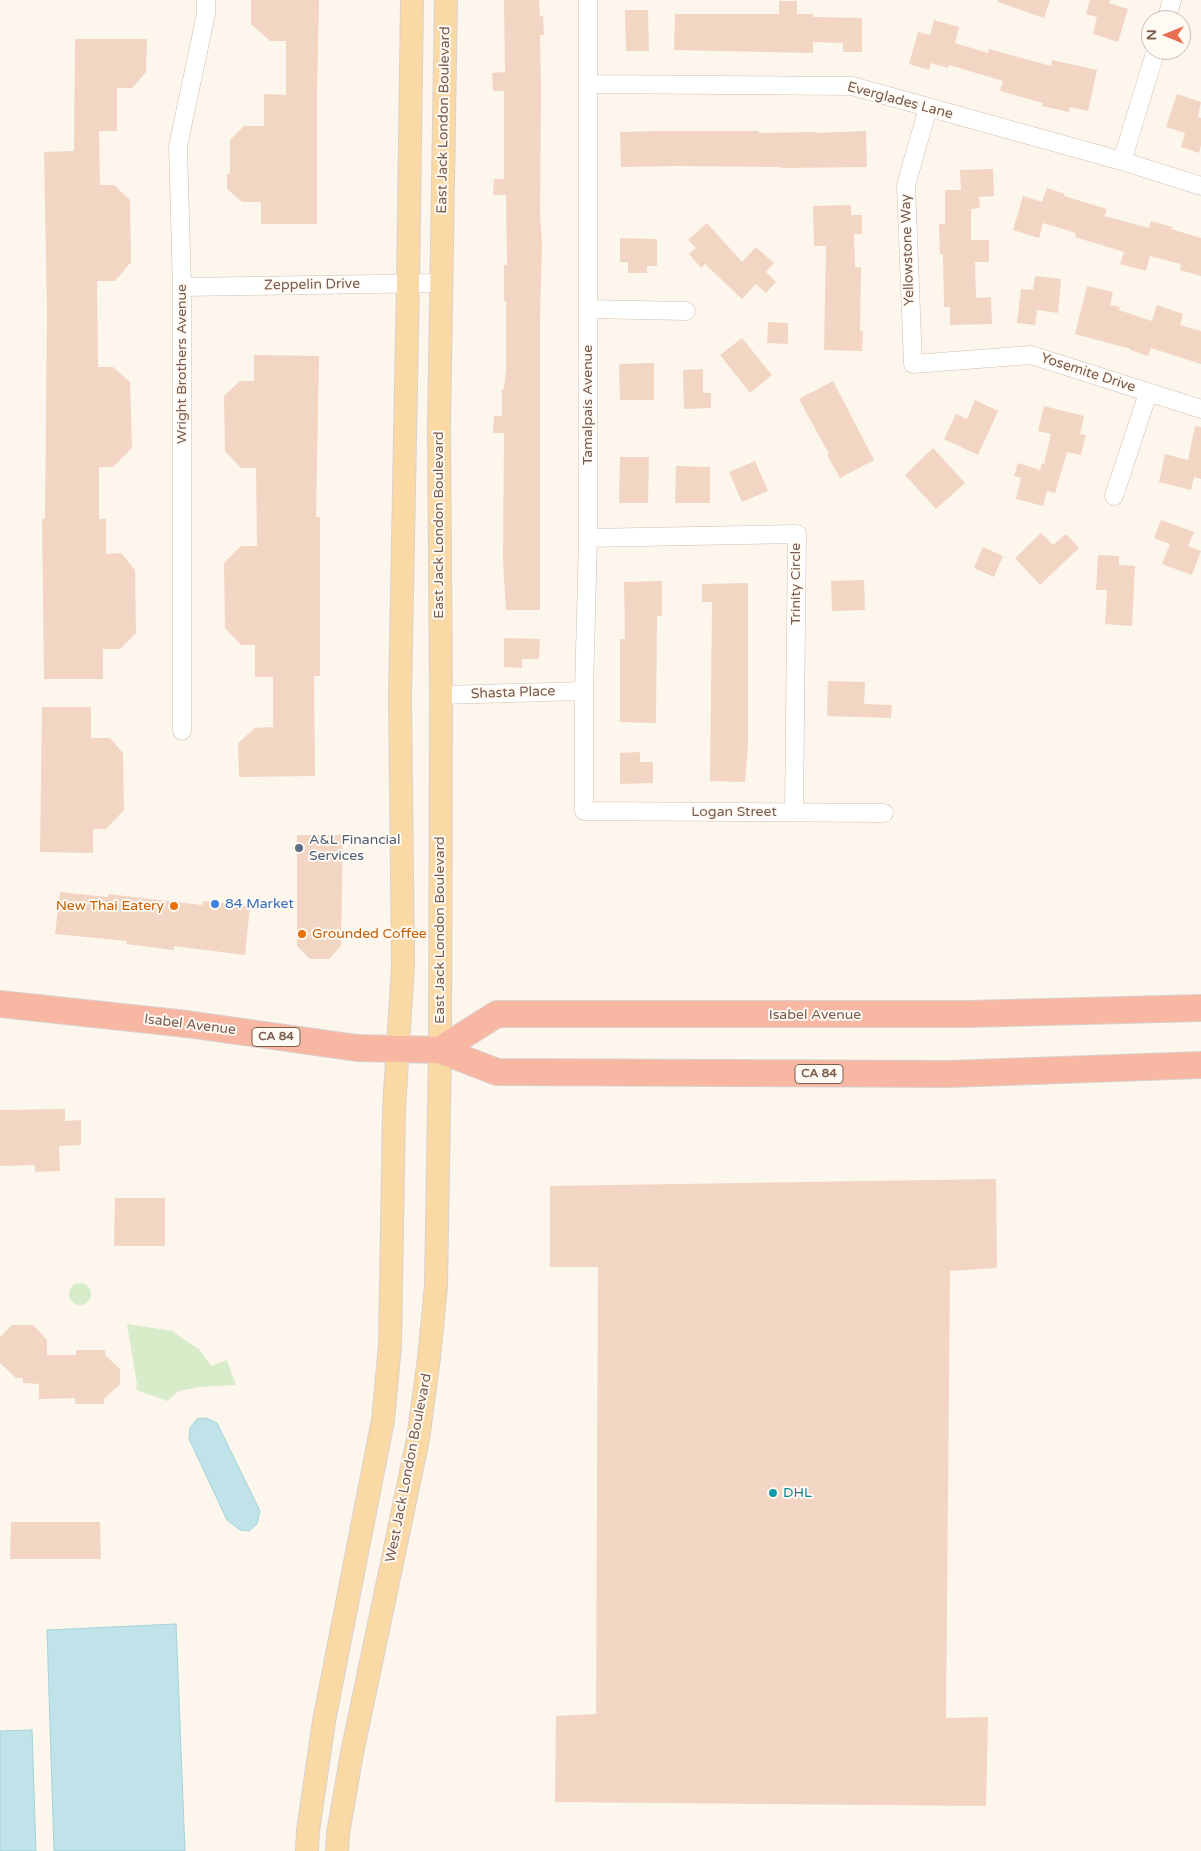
<!DOCTYPE html>
<html>
<head>
<meta charset="utf-8">
<style>
	body { margin:0 }
	#map { position:relative; width:1201px; height:1851px; overflow:hidden; background:#fdf6ec; font-family:"Varela Round",sans-serif }
	canvas { display:block }
	.north { position:absolute; left:1141px; top:10px; width:50px; height:50px; box-sizing:border-box; background:#fffaf3; border:1px solid #cabbb1; border-radius:50%; rotate:270deg; font-size:14px; font-weight:700; line-height:20px; text-align:center; color:#7a5c4d }
	.north::after { content:''; display:block; margin:auto; width:18px; height:22px; background:#e76f51; clip-path:polygon(50% 0,100% 100%,50% 72%,0 100%) }
</style>
</head>
<body>
<div id="map">
<canvas width="1201" height="1851"></canvas>
<div class="north">N</div>
</div>
<script>
const ctx = document.querySelector('canvas').getContext('2d');
ctx.lineJoin = 'round';
function fill(path, color) { ctx.fillStyle = color; ctx.fill(path, 'evenodd'); }
const shape = rows => new Path2D(rows.map(r => 'M' + r).join(''));
function strokePath(path, color, width, dash) { ctx.strokeStyle = color; ctx.lineWidth = width; ctx.lineCap = dash ? 'butt' : 'round'; ctx.setLineDash(dash || []); ctx.stroke(path); }
function label(font, color, halo, rows, align = 'center') {
  ctx.font = font + ' "Varela Round",sans-serif'; ctx.lineWidth = 4; ctx.setLineDash([]); ctx.textBaseline = 'middle'; ctx.strokeStyle = halo; ctx.fillStyle = color; for (const [text, x, y, turn = 0] of rows) {
    ctx.save(); ctx.translate(x, y); ctx.rotate((+turn || 0) * Math.PI / 180); ctx.textAlign = isNaN(turn) ? turn : align; if (halo) ctx.strokeText(text, 0, 0); ctx.fillText(text, 0, 0); ctx.restore();
  }
}
fill(shape([
	'69 1294a11 11 0 1 1 22 0a11 11 0 1 1-22 0Z',
	[127,1324,172,1331,200,1350,211,1366,227,1360,236,1385,199,1387,179,1391,167,1401,136,1390,137,1384]
]), '#d8ecc9');
const water = shape([
	[206,1418,217,1423,260,1511,257,1524,249,1531,240,1530,227,1520,189,1439,190,1428,197,1419,206,1418],
	[176,1624,185,1851,54,1851,47,1630,176,1624],
	[32,1730,36,1851,0,1851,0,1731,32,1730]
]);
fill(water, '#bfe3e8');
strokePath(water, '#a5d3da', 1);
fill(shape([
	[251,0,319,0,317,95,317,224,261,224,261,202,242,202,227,189,227,174,230,174,230,140,244,126,264,126,264,94,286,95,286,41,270,41,251,24],
	[504,0,539,0,540,16,543,16,544,35,540,35,541,90,540,214,542,244,540,317,540,610,506,610,503,561,504,433,493,433,494,416,502,416,502,389,504,389,506,369,506,301,504,301,504,265,507,265,506,195,493,195,494,179,504,179,504,91,493,91,492,73,505,72],
	[998,0,1050,0,1044,18,998,2],
	[1090,0,1110,0,1109,3,1128,9,1118,42,1093,34,1097,17,1086,14],
	[779,1,797,1,797,14,813,14,813,17,862,18,862,52,843,52,843,43,813,42,813,53,674,50,675,14,779,14],
	[625,10,648,10,649,51,626,51],
	[934,20,959,27,955,43,988,53,989,49,1051,66,1052,60,1097,70,1088,111,1070,107,1069,112,1042,106,1043,103,1000,91,1003,81,949,65,948,68,931,63,929,70,909,64,918,32,930,35],
	[75,39,147,39,146,72,132,88,117,88,117,131,99,131,100,185,114,185,130,200,131,262,115,281,97,281,98,367,113,367,130,382,132,448,113,467,99,467,99,519,106,519,106,554,121,553,135,570,136,633,120,649,103,649,103,679,44,679,42,519,45,519,47,312,44,152,74,151],
	[1177,94,1201,102,1198,117,1201,118,1201,145,1199,153,1181,147,1185,133,1166,127],
	[659,131,759,131,759,133,815,132,815,133,866,131,867,167,781,168,781,167,677,166,621,167,620,132],
	[993,169,994,196,979,197,980,208,971,209,971,240,989,240,989,262,975,262,976,298,991,297,992,324,950,325,950,307,944,307,943,254,940,254,939,224,945,224,945,190,961,190,960,170],
	[1047,188,1065,194,1064,196,1107,209,1104,216,1149,228,1151,221,1172,227,1171,229,1201,238,1201,276,1180,270,1181,264,1150,256,1146,271,1120,264,1124,252,1075,237,1076,233,1043,223,1039,238,1013,230,1023,196,1042,202],
	[851,205,851,215,862,215,862,234,854,234,855,267,861,267,860,331,863,331,862,351,824,350,826,246,814,246,813,206],
	[707,223,742,262,756,247,774,263,766,272,776,282,766,293,756,284,742,299,705,264,701,268,689,254,696,248,688,240],
	[620,238,657,239,657,266,647,266,647,273,628,273,628,262,620,262],
	[1035,276,1061,279,1058,313,1037,310,1035,325,1017,323,1021,289,1033,290],
	[1087,286,1113,292,1110,305,1120,307,1119,310,1152,321,1157,305,1183,314,1180,325,1201,331,1201,364,1151,348,1148,356,1130,350,1131,349,1075,334],
	[768,322,788,323,788,344,767,343],
	[742,338,772,375,750,393,720,355],
	[254,355,319,356,316,517,320,517,320,676,314,676,315,776,239,777,238,743,255,728,273,727,273,677,255,677,255,645,241,645,225,628,224,563,241,546,257,546,256,468,241,468,225,451,224,396,240,381,254,381],
	[654,363,654,400,620,400,619,364],
	[703,369,703,393,711,393,711,408,684,409,683,370],
	[833,381,874,460,840,478,827,455,829,454,799,399],
	[975,400,998,411,978,455,944,439,956,414,967,419],
	[1044,406,1084,416,1080,434,1086,435,1081,455,1067,452,1055,493,1047,491,1043,506,1016,499,1021,478,1014,476,1018,463,1040,470,1042,463,1044,464,1051,434,1038,431],
	[1195,426,1201,427,1201,479,1194,477,1191,490,1159,482,1165,454,1188,460],
	[933,448,965,483,936,509,905,475],
	[620,457,649,457,648,503,619,503],
	[755,461,768,491,742,502,729,472],
	[676,466,710,467,710,503,675,503],
	[1161,520,1194,532,1188,546,1201,551,1192,575,1162,564,1170,544,1154,538],
	[1041,533,1053,545,1066,534,1079,548,1040,585,1015,558],
	[983,547,1003,556,994,577,974,568],
	[1098,555,1119,556,1119,565,1135,566,1132,626,1105,624,1107,590,1096,590],
	[864,580,865,610,832,611,831,581],
	[662,581,662,616,657,616,656,723,620,722,620,639,625,639,624,582],
	[748,583,748,746,745,782,710,781,712,602,702,602,702,584],
	[504,638,540,639,539,659,522,659,522,668,504,667],
	[828,681,865,682,864,704,892,705,891,718,827,716],
	[42,707,91,707,91,738,110,738,123,753,124,810,106,829,93,829,93,853,40,852],
	[640,752,640,762,653,762,653,783,620,784,620,753],
	[297,835,343,835,341,946,329,959,310,959,297,946],
	[60,892,108,897,108,894,202,905,203,901,250,906,245,955,174,946,174,950,126,944,127,941,55,934],
	[65,1109,65,1121,81,1120,81,1145,59,1146,60,1171,35,1172,35,1165,0,1166,0,1110],
	[996,1179,997,1268,950,1271,946,1718,988,1717,986,1806,555,1802,556,1716,596,1714,598,1267,550,1267,550,1186],
	[115,1198,165,1198,165,1246,114,1246],
	[12,1325,33,1325,47,1340,47,1355,76,1355,76,1350,105,1350,105,1355,120,1369,120,1384,104,1399,104,1404,75,1404,75,1398,39,1399,39,1384,23,1383,23,1378,16,1378,0,1363,0,1337],
	[11,1522,100,1522,101,1559,10,1559]
]), '#f3d5c3');
const minor = shape([
	[588,0,588,538,584,691,584,811,884,813],
	[1166,20,1172,0],
	[588,84,852,86,1122,161,1201,186],
	[928,108,906,185,913,364,1031,355,1201,409],
	[1122,161,1156,50],
	[182,287,441,283],
	[588,309,686,311],
	[1114,496,1148,393],
	[588,538,797,534,794,812],
	[441,695,584,691],
	[182,731,182,287,178,146,206,14,206,0]
]);
const major = shape([
	[307,1851,308,1831,324,1721,383,1420,390,1345,394,1109,403,966,400,696,408,283,412,0],
	[337,1851,338,1834,352,1753,418,1439,429,1358,436,1286,440,1050,441,695,439,427,446,0]
]);
const highway = shape([
	[0,1004,187,1024,357,1048,440,1050,497,1072,949,1074,1201,1065],
	[440,1050,497,1014,968,1014,1201,1008]
]);
strokePath(minor, '#d1beb0', 19);
strokePath(major, '#dad1cd', 24);
strokePath(highway, '#dad1cd', 28);
strokePath(minor, '#fff', 18);
strokePath(major, '#fbd9a5', 22);
strokePath(highway, '#f7b7a3', 26);
for (const [x, y, r, color] of [
	[299,848,5,"#5c6f8a"],
	[215,904,5,"#3f7fe0"],
	[174,906,5,"#e8710a"],
	[302,934,5,"#e8710a"],
	[773,1493,5,"#0f9aa8"]
]) { const dot = new Path2D(); dot.arc(x, y, r, 0, 2 * Math.PI); ctx.fillStyle = color; ctx.fill(dot); strokePath(dot, '#fffaf3', 2); }
for (const [x, y, w] of [
	[276,1037,48],
	[819,1074,48]
]) { const box = new Path2D(); box.roundRect(x - w / 2, y - 9.5, w, 19, 4); ctx.fillStyle = '#fffaf3'; ctx.fill(box); strokePath(box, '#7a5c4d', 1); }
label('bold 12px', '#7a5c4d', null, [
	["CA 84",276,1037],
	["CA 84",819,1074]
]);
label('14px', '#7a5c4d', '#fffaf3', [
	["Everglades Lane",900,101,15],
	["East Jack London Boulevard",444,120,-89],
	["Yellowstone Way",908,250,-92],
	["Zeppelin Drive",312,285,-1],
	["Wright Brothers Avenue",182,364,-90],
	["Yosemite Drive",1088,373,18],
	["Tamalpais Avenue",588,405,-90],
	["East Jack London Boulevard",439,525,-90],
	["Trinity Circle",796,584,-90],
	["Shasta Place",513,693,-2],
	["Logan Street",734,812],
	["East Jack London Boulevard",440,930,-90],
	["Isabel Avenue",815,1015],
	["Isabel Avenue",190,1025,7],
	["West Jack London Boulevard",409,1468,-79]
]);
label('14px', '#4e5e75', '#fffaf3', [
	["A&L Financial",309,840],
	["Services",309,856]
], 'left');
label('14px', '#366cbe', '#fffaf3', [
	["84 Market",225,904]
], 'left');
label('14px', '#c56008', '#fffaf3', [
	["New Thai Eatery",164,906],
	["Grounded Coffee",312,934,"left"]
], 'right');
label('14px', '#0d838f', '#fffaf3', [
	["DHL",783,1493]
], 'left');
</script>
</body>
</html>
